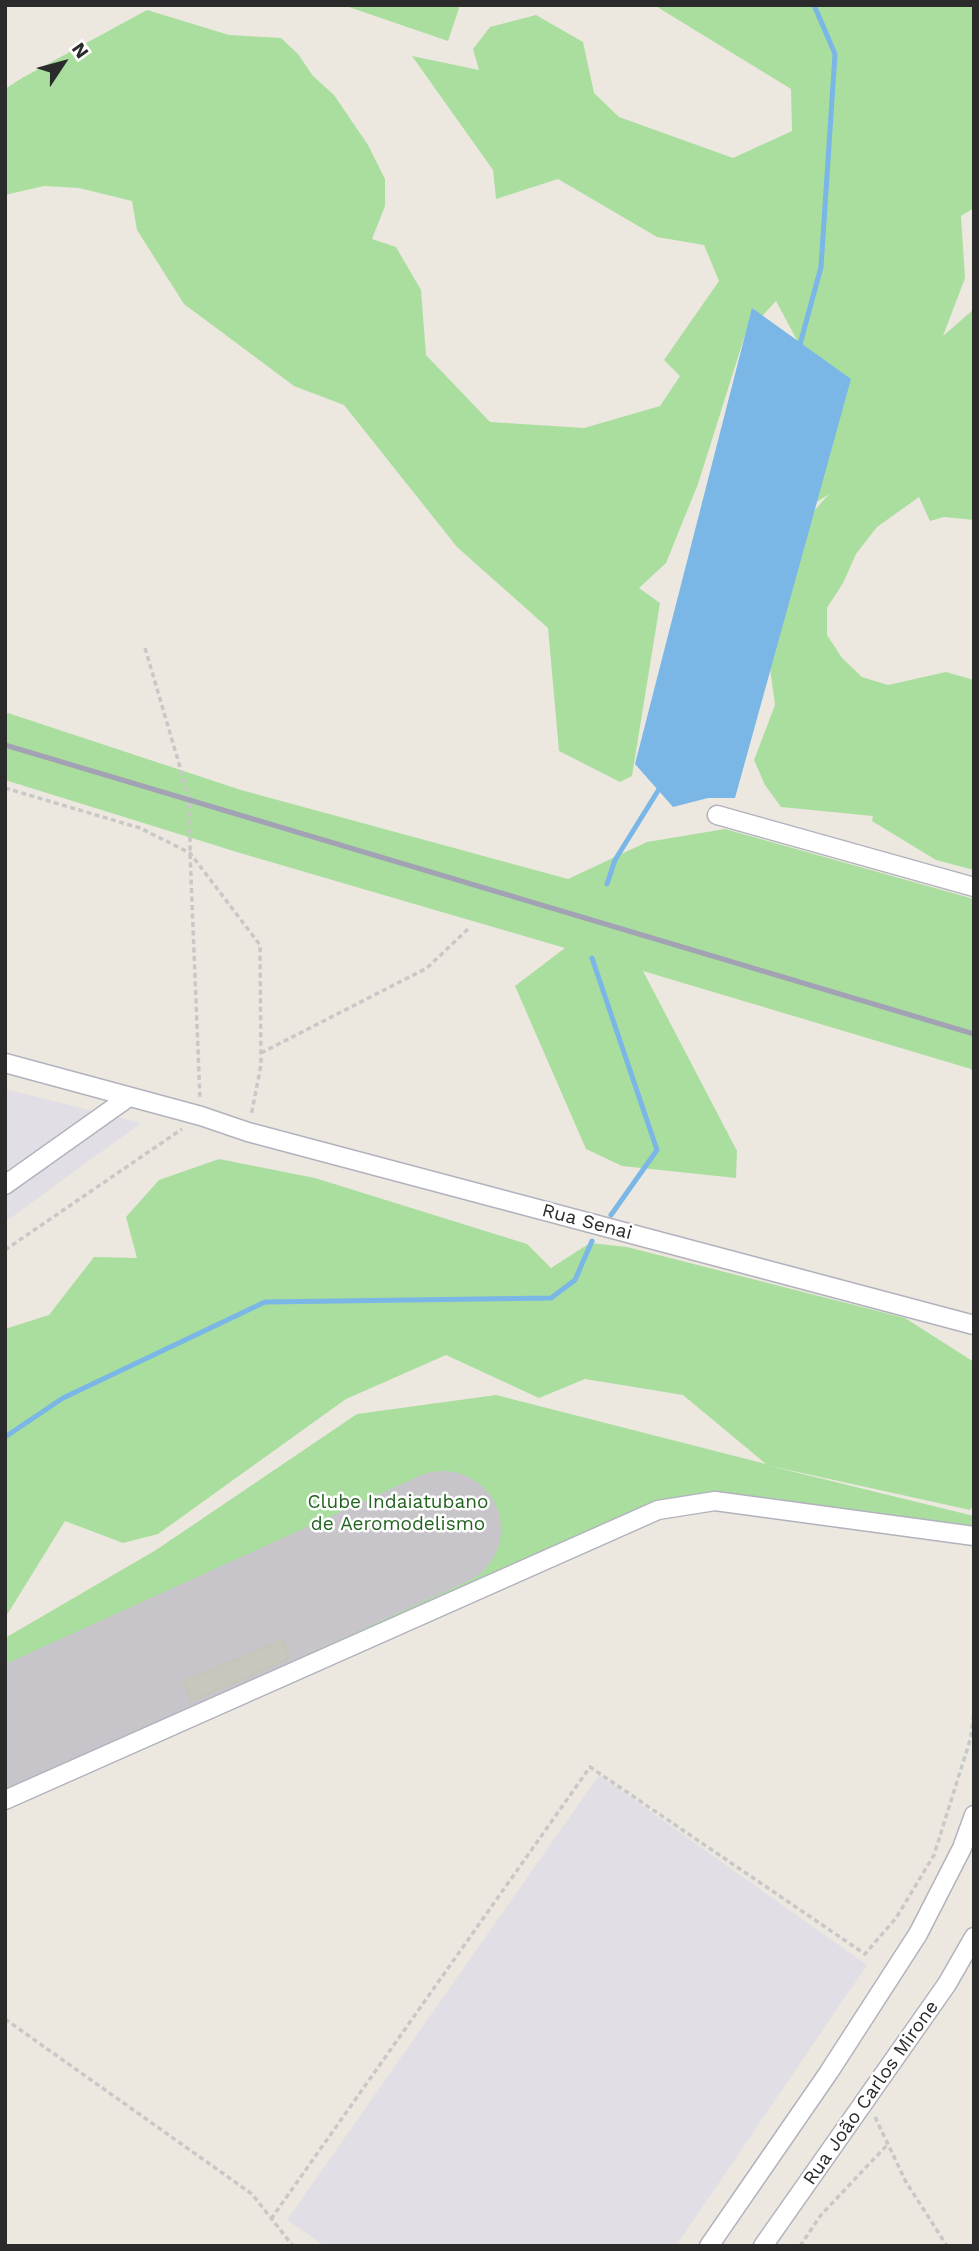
<!DOCTYPE html>
<html>
<head>
<meta charset="utf-8">
<style>
	body { margin:0 }
	#map { position:relative; width:979px; height:2251px; overflow:hidden; background:#ece8df; font-family:"Work Sans",sans-serif }
	canvas { display:block }
	.frame { position:absolute; inset:0; border:7px solid #2b2b2b; pointer-events:none }
	.north { position:absolute; left:28px; top:28px; width:70px; height:70px; -webkit-text-stroke:5px #fff; paint-order:stroke; rotate:54deg; font-size:19px; font-weight:700; line-height:28px; text-align:center; color:#2b2b2b }
	.north::after { content:''; display:block; margin:auto; width:24px; height:32px; background:#2b2b2b; clip-path:polygon(50% 0,100% 100%,50% 72%,0 100%) }
</style>
</head>
<body>
<div id="map">
<canvas width="979" height="2251"></canvas>
<div class="frame"></div>
<div class="north">N</div>
</div>
<script>
const ctx = document.querySelector('canvas').getContext('2d');
ctx.lineJoin = 'round';
function fill(path, color) { ctx.fillStyle = color; ctx.fill(path, 'evenodd'); }
const shape = rows => new Path2D(rows.map(r => 'M' + r).join(''));
function strokePath(path, color, width, dash) { ctx.strokeStyle = color; ctx.lineWidth = width; ctx.lineCap = dash ? 'butt' : 'round'; ctx.setLineDash(dash || []); ctx.stroke(path); }
function label(font, color, halo, rows, align = 'center') {
  ctx.font = font + ' "Work Sans",sans-serif'; ctx.lineWidth = 5; ctx.setLineDash([]); ctx.textBaseline = 'middle'; ctx.strokeStyle = halo; ctx.fillStyle = color; for (const [text, x, y, turn = 0] of rows) {
    ctx.save(); ctx.translate(x, y); ctx.rotate((+turn || 0) * Math.PI / 180); ctx.textAlign = isNaN(turn) ? turn : align; if (halo) ctx.strokeText(text, 0, 0); ctx.fillText(text, 0, 0); ctx.restore();
  }
}
fill(shape([
	[5,1089,141,1123,5,1222],
	[599,1775,867,1965,676,2246,325,2246,287,2220]
]), '#e1dee5');
fill(shape([
	[343,5,460,5,448,41],
	[654,5,974,5,974,208,961,216,965,278,943,336,974,309,974,520,944,517,930,521,919,497,877,527,856,554,843,583,827,608,827,635,842,658,862,677,888,685,946,672,974,680,974,870,936,860,872,821,873,816,781,807,765,785,754,760,775,705,770,668,813,512,829,494,806,509,821,385,776,301,745,335,698,484,666,563,639,588,660,603,632,776,620,782,559,751,548,628,457,547,344,405,294,386,184,304,137,230,132,201,79,188,44,186,5,195,5,89,22,78,147,10,229,35,281,38,298,54,313,76,334,95,368,145,385,179,385,206,372,239,396,247,421,290,426,355,490,422,584,428,660,406,680,376,664,360,719,281,704,245,657,237,558,179,496,199,493,170,412,56,479,70,473,49,490,27,536,15,583,42,594,93,619,117,733,158,792,131,791,89],
	[5,712,241,790,568,879,647,842,725,829,974,899,974,1075,971,1069,643,971,737,1151,736,1178,622,1166,586,1149,515,986,565,948,240,853,5,780],
	[219,1159,315,1178,527,1244,551,1268,590,1243,627,1247,905,1318,974,1362,974,1504,970,1510,766,1465,974,1516,974,1536,715,1501,658,1510,5,1799,5,1638,156,1550,357,1414,496,1395,766,1464,683,1395,585,1379,539,1398,446,1355,346,1399,158,1534,123,1543,65,1521,5,1618,5,1329,49,1315,94,1257,137,1258,126,1217,159,1180]
]), '#aade9f');
fill(shape([
	[752,308,851,379,735,798,708,798,673,807,635,764]
]), '#7ab7e6');
strokePath(shape([
	[799,348,821,267,835,54,814,5],
	[607,884,615,860,661,786],
	[592,958,657,1150,611,1215],
	[5,1437,63,1398,265,1302,551,1298,575,1280,592,1241]
]), '#7ab7e6', 5);
strokePath(shape([
	[5,1728,443,1529]
]), '#c7c5ca', 116);
const building = shape([
	[282,1640,290,1658,191,1701,183,1682,282,1640]
]);
fill(building, '#c8c6bd');
strokePath(building, '#c7c4b8', 2);
const minor = shape([
	[717,815,974,887],
	[5,1063,201,1116,248,1132,974,1325],
	[5,1185,129,1097],
	[5,1800,658,1510,715,1501,974,1536],
	[709,2246,829,2072,918,1934,962,1848,974,1815],
	[763,2246,947,1984,974,1937]
]);
strokePath(minor, '#b2b2be', 21);
strokePath(shape([
	[145,648,190,801,190,853,200,1099],
	[5,788,140,828,190,853,260,945,261,1065,251,1116],
	[261,1053,427,968,469,928],
	[5,1250,182,1129],
	[5,2019,252,2194,293,2246],
	[875,2117,906,2182,947,2246],
	[271,2219,590,1767,865,1954,896,1918,934,1855,971,1737,974,1712],
	[800,2246,821,2215,888,2144]
]), '#c8c8c8', 3.5, [5, 3.5]);
strokePath(minor, '#fff', 18);
strokePath(shape([
	[5,745,974,1034]
]), '#a2a2b4', 5);
label('19px', '#2b2b2b', '#fff', [
	["Rua Senai",587,1222,15],
	["Rua João Carlos Mirone",871,2093,-55]
]);
label('19px', '#236320', '#fff', [
	["Clube Indaiatubano",398,1502],
	["de Aeromodelismo",398,1524]
]);
</script>
</body>
</html>
